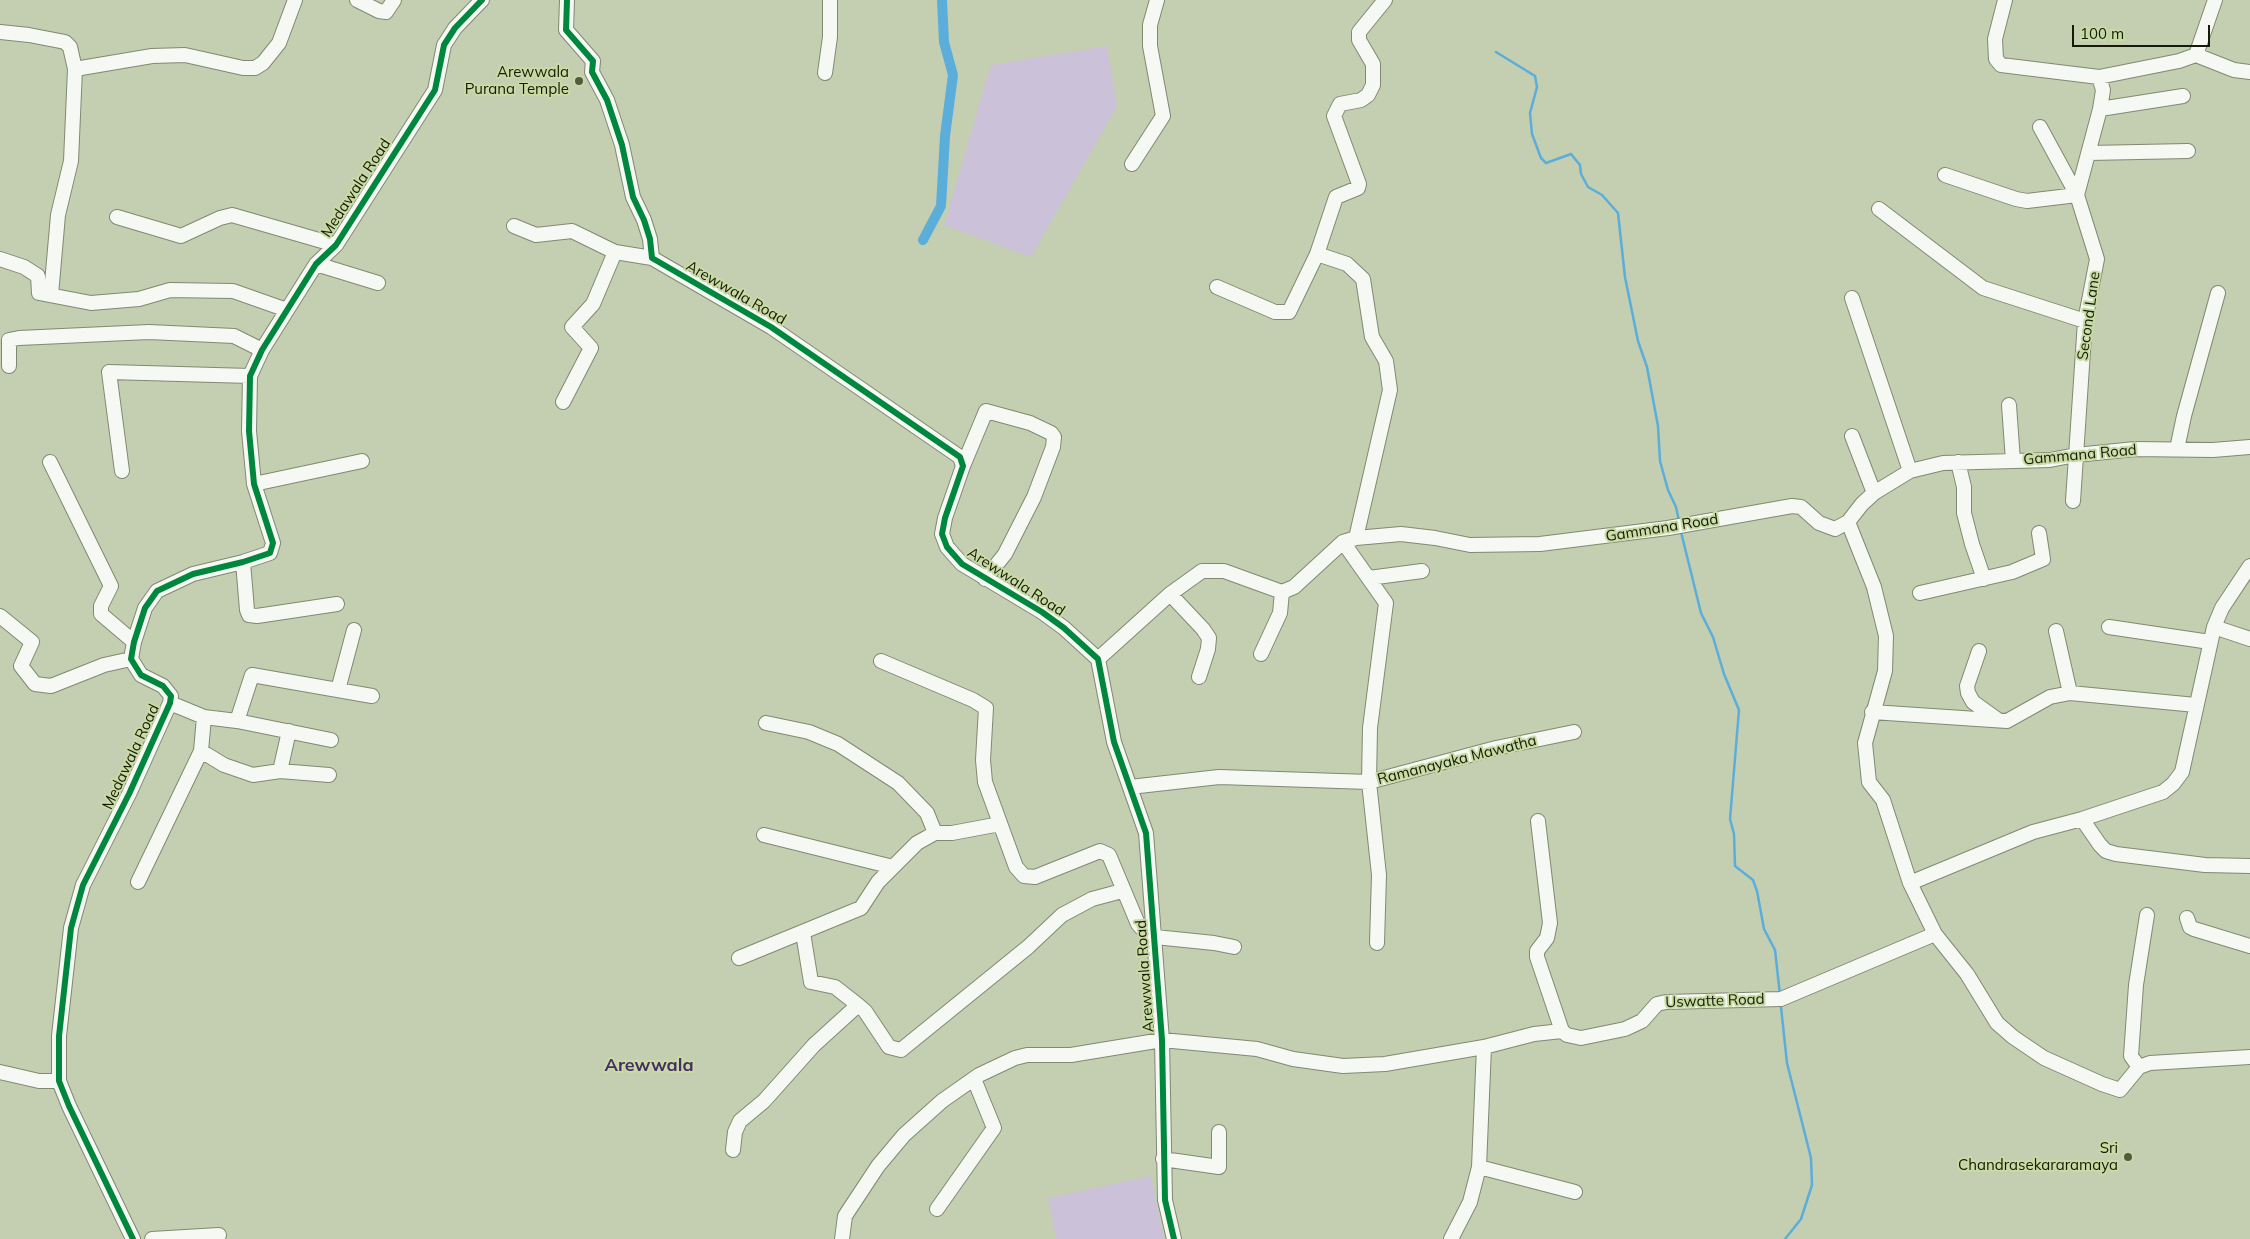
<!DOCTYPE html>
<html>
<head>
<meta charset="utf-8">
<style>
	body { margin:0 }
	#map { position:relative; width:2250px; height:1239px; overflow:hidden; background:#c4ceb1; font-family:Mulish,sans-serif }
	canvas { display:block }
	.scale { position:absolute; left:2072px; top:25px; width:138px; height:22px; box-sizing:border-box; border:2px solid #151b06; border-top:0; padding-left:6px; font-size:15px; line-height:18px; white-space:nowrap; color:#151b06; -webkit-text-stroke:4px #c8dba4; paint-order:stroke }
</style>
</head>
<body>
<div id="map">
<canvas width="2250" height="1239"></canvas>
<div class="scale">100 m</div>
</div>
<script>
const ctx = document.querySelector('canvas').getContext('2d');
ctx.lineJoin = 'round';
function fill(path, color) { ctx.fillStyle = color; ctx.fill(path, 'evenodd'); }
const shape = rows => new Path2D(rows.map(r => 'M' + r).join(''));
function strokePath(path, color, width, dash) { ctx.strokeStyle = color; ctx.lineWidth = width; ctx.lineCap = dash ? 'butt' : 'round'; ctx.setLineDash(dash || []); ctx.stroke(path); }
function label(font, color, halo, rows, align = 'center') {
  ctx.font = font + ' Mulish,sans-serif'; ctx.lineWidth = 4; ctx.setLineDash([]); ctx.textBaseline = 'middle'; ctx.strokeStyle = halo; ctx.fillStyle = color; for (const [text, x, y, turn = 0] of rows) {
    ctx.save(); ctx.translate(x, y); ctx.rotate((+turn || 0) * Math.PI / 180); ctx.textAlign = isNaN(turn) ? turn : align; if (halo) ctx.strokeText(text, 0, 0); ctx.fillText(text, 0, 0); ctx.restore();
  }
}
fill(shape([
	[1107,46,1117,106,1031,257,944,225,991,65],
	[1151,1176,1164,1239,1056,1239,1048,1198]
]), '#cbc1d8');
strokePath(shape([
	[1496,52,1535,76,1537,87,1530,113,1532,134,1541,158,1546,163,1571,154,1580,165,1581,174,1588,187,1602,195,1618,213,1625,277,1638,341,1647,367,1658,426,1660,461,1668,490,1676,507,1679,521],
	[1681,532,1701,613,1713,637,1724,674,1739,710,1730,819,1734,834,1735,866,1753,880,1757,891,1764,929,1775,950,1780,995],
	[1781,1007,1787,1063,1811,1158,1812,1185,1801,1219,1785,1239]
]), '#5baeda', 2.5);
strokePath(shape([
	[923,240,941,206,945,136,953,75,944,42,942,0]
]), '#5baeda', 10);
const minor = shape([
	[357,0,379,11,386,12,394,0],
	[567,0,566,30,593,61,592,72,607,100,622,145,633,197,644,220,650,239,652,258,771,327,960,457,963,466,945,518,942,534,947,547,962,564,1042,612,1064,628,1098,659,1114,742,1146,833,1162,1040,1165,1200,1174,1239],
	[2005,0,1995,39,1996,59,2001,65,2099,77,2179,61,2196,55,2234,70,2250,72],
	[0,32,29,35,65,42,70,47,75,69,71,161,58,215,51,295],
	[2196,55,2215,0],
	[75,69,152,56,185,55,243,68,255,68,263,63,279,43,295,0],
	[825,73,830,37,830,0],
	[2100,109,2183,96],
	[2089,153,2188,151],
	[1132,164,1163,116,1150,46,1150,25,1157,0],
	[1945,175,2016,199,2027,201,2077,195,2040,127],
	[1879,209,1983,288,2085,321],
	[117,217,181,236,220,218,232,215,336,245],
	[514,226,536,235,572,231,615,252,652,258],
	[1317,254,1347,264,1363,279,1372,337,1386,361,1390,390,1356,538],
	[0,259,24,267,38,276,39,293,91,303,139,299,170,290,233,291,287,310],
	[316,264,378,283],
	[1217,287,1275,312,1289,312,1317,254,1336,197,1358,188,1359,184,1334,116,1340,104,1361,100,1368,95,1373,85,1373,64,1359,40,1359,32,1385,0],
	[1852,298,1910,471],
	[9,366,9,340,19,338,149,332,234,336,262,350],
	[563,402,591,348,572,327,593,304,615,252],
	[2009,405,2013,461],
	[1852,436,1874,493],
	[2177,449,2184,416,2218,293],
	[50,462,111,586,101,606,101,614,134,642],
	[1958,462,1964,487,1964,513,1972,544,1984,579],
	[963,466,986,411,1030,423,1051,433,1054,437,1053,447,1034,497,1005,554,985,579],
	[122,471,109,372,250,376],
	[254,484,362,461],
	[2073,501,2085,321,2097,259,2077,195,2100,109,2103,90,2099,77],
	[1848,522,1874,587,1886,636,1885,671,1865,743,1869,782,1883,800,1910,883,1935,934,1967,974,1997,1023,2013,1037,2044,1058,2102,1084,2120,1090,2139,1067,2150,1063,2250,1057],
	[1343,542,1386,603,1370,728,1369,782,1379,875,1377,943],
	[243,562,247,610,249,615,257,616,337,604],
	[1369,578,1422,571],
	[1920,593,2012,572,2043,559,2039,533],
	[1170,594,1203,629,1209,638,1208,649,1199,677],
	[0,616,32,642,21,666,35,684,51,686,104,665,131,659],
	[2109,627,2210,642],
	[2214,627,2250,639],
	[2056,631,2070,693],
	[1979,651,1967,686,1968,693,1973,702,1998,720],
	[1261,654,1280,613,1282,592],
	[1098,659,1170,594,1202,571,1224,571,1282,592,1294,587,1343,542,1356,538,1401,534,1435,538,1470,545,1540,544,1668,528,1792,506,1801,507,1819,523,1835,529,1848,522,1862,504,1874,493,1910,471,1943,463,2050,460,2076,455,2135,449,2213,450,2250,447],
	[881,661,973,700,986,708,983,760,985,782,1016,867,1024,876,1035,877,1100,851,1109,855,1138,924,1147,934,1155,937,1214,943,1234,947],
	[338,690,354,630],
	[170,703,204,717,237,721,252,675,372,696],
	[1872,712,2007,721,2050,697,2070,693,2196,705],
	[204,717,201,751,224,765,253,775,280,771,329,775],
	[237,721,331,740],
	[766,723,809,732,838,744,898,783,927,813,935,833],
	[280,771,289,731],
	[1130,787,1219,777,1369,782,1496,748,1574,732],
	[2082,819,2100,845,2106,851,2116,854,2205,865,2250,866],
	[1538,821,1550,923,1547,938,1537,951,1537,957,1562,1031],
	[764,835,893,867],
	[138,882,201,751],
	[1910,883,2033,832,2082,819,2163,792,2173,784,2182,772,2214,627,2222,608,2250,566],
	[2187,918,2190,927,2194,929,2250,946],
	[803,933,811,982,835,987,858,1005],
	[739,958,861,908,878,882,917,843,935,833,952,833,1000,824],
	[2139,1067,2131,1056,2136,985,2147,915],
	[0,1072,39,1081,59,1081],
	[733,1150,735,1132,740,1121,764,1101,814,1045,858,1005,865,1011,889,1047,901,1050,1028,947,1062,915,1092,899,1122,891],
	[1163,1159,1219,1167,1219,1132],
	[1479,1167,1575,1192],
	[937,1209,994,1128,974,1079],
	[133,1239,69,1106,59,1081,59,1036,71,928,83,885,129,794,170,703,171,696,163,686,141,675,131,659,134,642,145,608,157,591,193,574,243,562,270,553,273,543,254,484,249,431,250,376,262,350,316,264,336,245,435,90,444,45,455,28,482,0],
	[152,1239,219,1235],
	[842,1239,845,1216,878,1166,904,1135,942,1101,979,1075,1015,1058,1027,1055,1071,1055,1162,1040,1257,1049,1293,1059,1343,1066,1385,1064,1484,1047],
	[1451,1239,1470,1202,1479,1167,1484,1047,1534,1034,1562,1031,1567,1035,1581,1038,1625,1029,1642,1021,1657,1004,1666,1002,1781,999,1935,934]
]);
strokePath(minor, '#818972', 16);
strokePath(minor, '#f6f8f3', 14);
strokePath(shape([
	[567,0,566,30,593,61,592,72,607,100,622,145,633,197,644,220,650,239,652,258,771,327,960,457,963,466,945,518,942,534,947,547,962,564,1042,612,1064,628,1098,659,1114,742,1146,833,1162,1040,1165,1200,1174,1239],
	[133,1239,69,1106,59,1081,59,1036,71,928,83,885,129,794,170,703,171,696,163,686,141,675,131,659,134,642,145,608,157,591,193,574,243,562,270,553,273,543,254,484,249,431,250,376,262,350,316,264,336,245,435,90,444,45,455,28,482,0]
]), '#00873e', 6);
for (const [x, y, r, color] of [
	[579,81,5,"#525a42"],
	[2128,1157,5,"#525a42"]
]) { const dot = new Path2D(); dot.arc(x, y, r, 0, 2 * Math.PI); ctx.fillStyle = color; ctx.fill(dot); strokePath(dot, '#c8dba4', 2); }
label('15px', '#151b06', '#c8dba4', [
	["Arewwala",569,72],
	["Purana Temple",569,89],
	["Sri",2118,1148],
	["Chandrasekararamaya",2118,1165]
], 'right');
label('15px', '#151b06', '#c8dba4', [
	["Medawala Road",356,188,-57],
	["Arewwala Road",736,293,30],
	["Second Lane",2089,316,-82],
	["Gammana Road",2080,455,-5],
	["Gammana Road",1662,528,-9],
	["Arewwala Road",1016,582,33],
	["Medawala Road",131,757,-65],
	["Ramanayaka Mawatha",1457,760,-14],
	["Arewwala Road",1145,976,-94],
	["Uswatte Road",1715,1001,-2]
]);
label('bold 18px', '#482d68', '#c8dba4', [
	["Arewwala",649,1066]
]);
</script>
</body>
</html>
